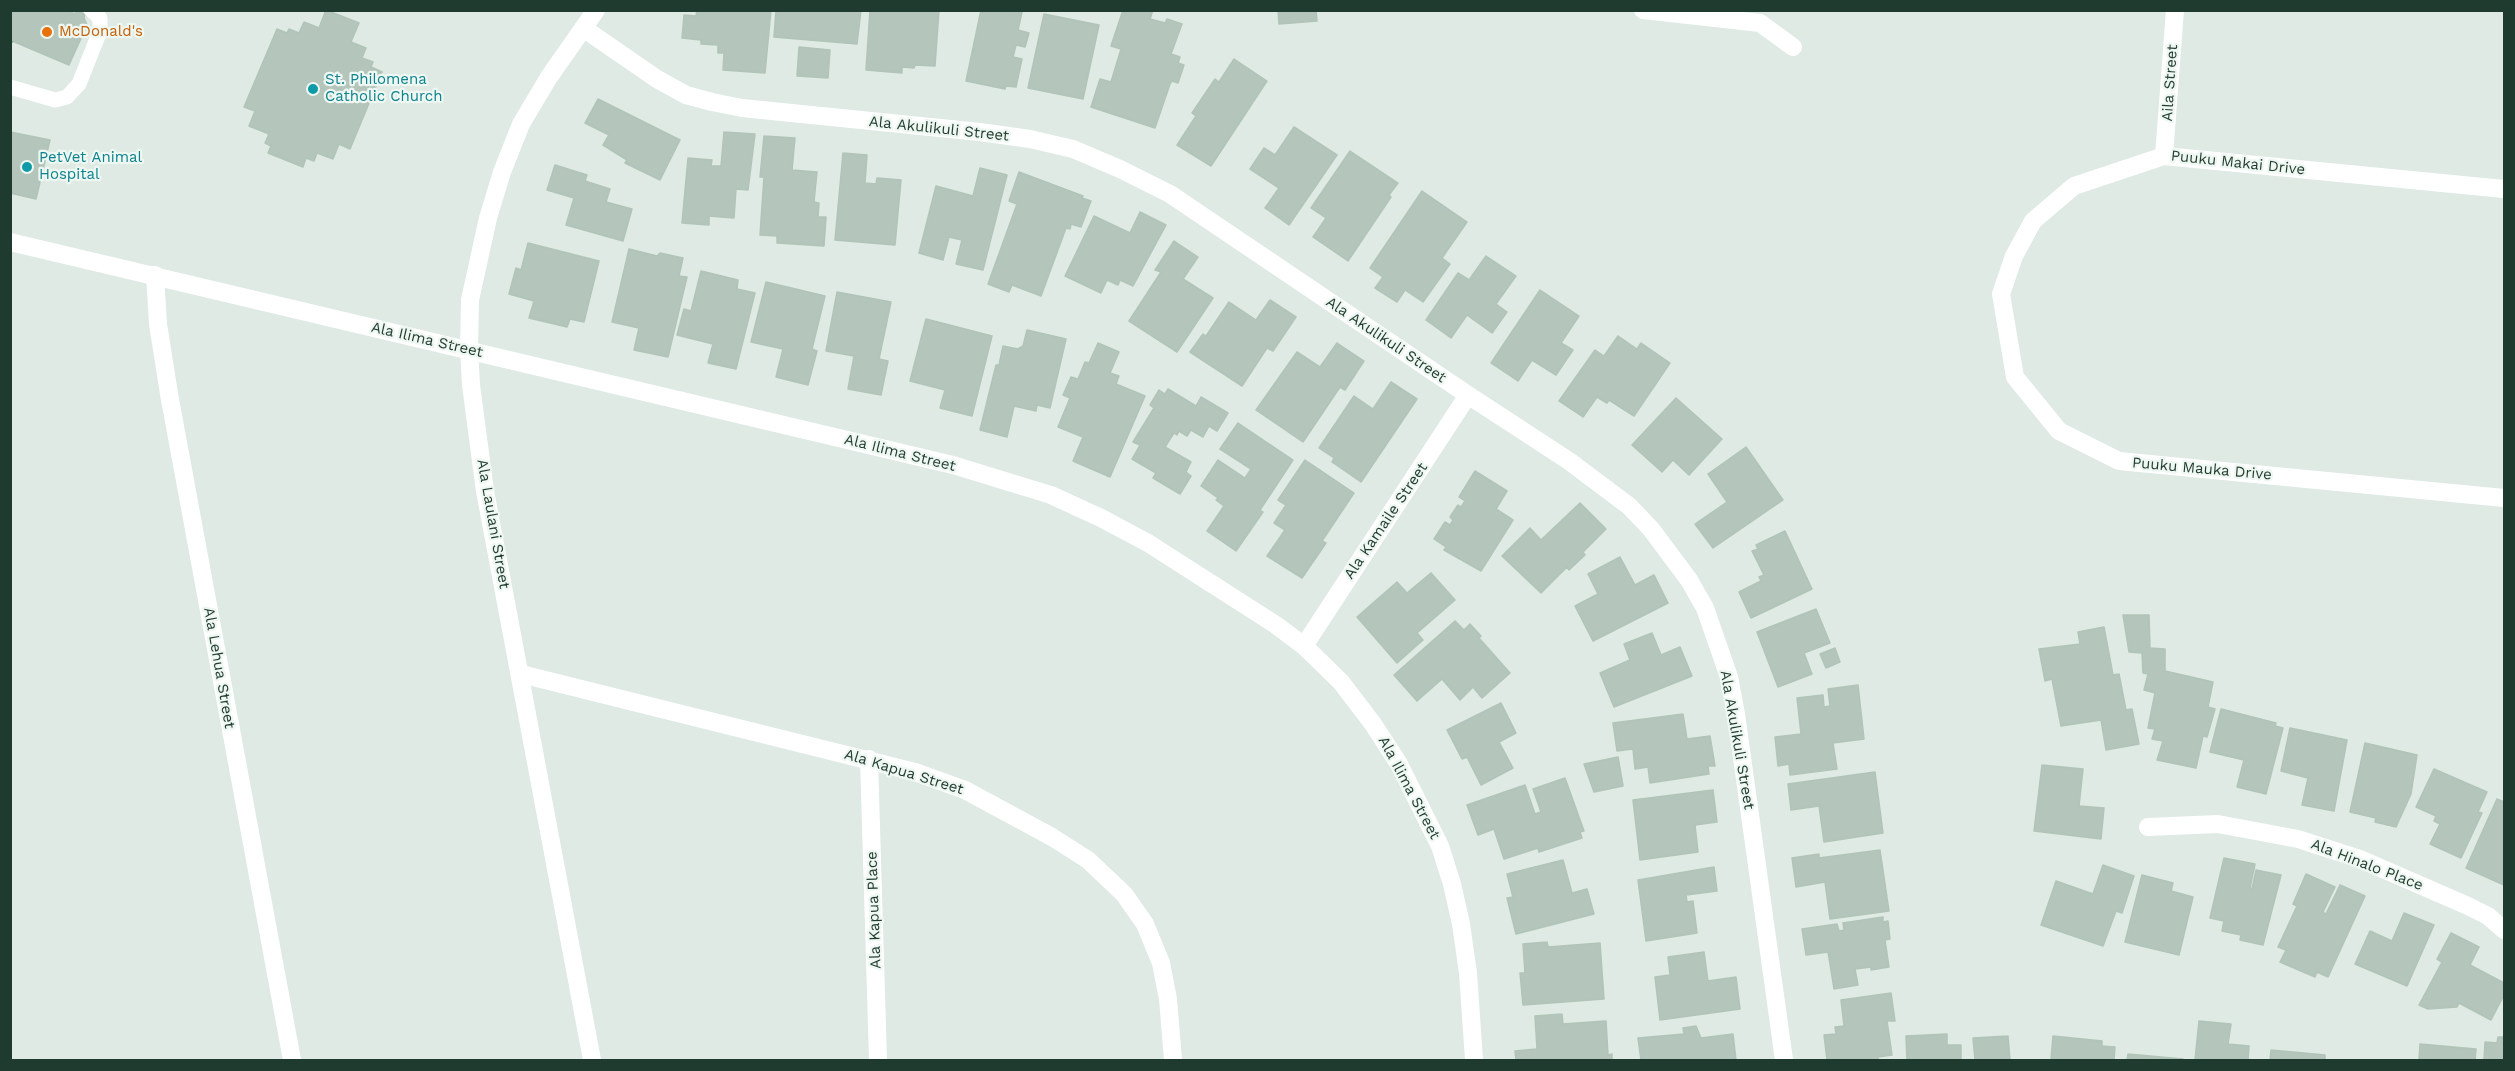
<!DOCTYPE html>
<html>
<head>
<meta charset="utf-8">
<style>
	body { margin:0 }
	#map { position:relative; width:2515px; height:1071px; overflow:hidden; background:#deeae3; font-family:"Work Sans",sans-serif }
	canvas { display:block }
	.frame { position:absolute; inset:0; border:12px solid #1f3a2e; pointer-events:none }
</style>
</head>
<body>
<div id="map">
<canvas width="2515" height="1071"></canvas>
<div class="frame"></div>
</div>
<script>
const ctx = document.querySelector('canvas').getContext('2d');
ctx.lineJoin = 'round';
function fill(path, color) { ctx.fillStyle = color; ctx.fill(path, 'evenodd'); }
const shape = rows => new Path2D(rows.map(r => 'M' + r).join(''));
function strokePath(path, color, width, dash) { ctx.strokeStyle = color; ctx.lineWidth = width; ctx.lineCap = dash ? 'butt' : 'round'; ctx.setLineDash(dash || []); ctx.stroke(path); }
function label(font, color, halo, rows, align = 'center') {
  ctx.font = font + ' "Work Sans",sans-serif'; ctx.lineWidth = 4.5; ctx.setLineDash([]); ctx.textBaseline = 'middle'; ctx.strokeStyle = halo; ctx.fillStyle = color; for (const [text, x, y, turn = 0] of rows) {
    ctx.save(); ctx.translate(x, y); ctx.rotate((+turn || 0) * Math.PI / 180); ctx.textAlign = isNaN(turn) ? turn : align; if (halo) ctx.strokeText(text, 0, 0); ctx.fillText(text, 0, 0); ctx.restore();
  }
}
const building = shape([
	[10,10,66,10,75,14,76,11,85,14,84,18,87,25,69,65,10,40,10,10],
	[326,10,359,23,351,42,366,48,362,58,373,62,371,67,382,72,350,149,339,144,333,159,317,153,314,161,306,158,303,167,268,153,271,146,265,143,269,134,249,126,255,111,244,107,277,29,287,33,289,29,299,33,304,22,319,28,326,10],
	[697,10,771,10,765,73,723,70,724,53,718,53,718,45,701,44,701,40,682,38,684,15,696,16,697,10],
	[776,10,861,10,857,44,774,37,776,10],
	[870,10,939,10,935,66,915,65,914,68,902,67,902,73,866,70,870,10],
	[981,10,1022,12,1018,30,1029,33,1025,47,1016,45,1013,57,1022,59,1016,87,1006,86,1005,89,966,81,981,10],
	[1123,10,1153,10,1150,19,1165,23,1167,19,1182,24,1171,54,1180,57,1178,63,1184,65,1178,83,1172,81,1170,84,1155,128,1091,107,1100,79,1111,82,1121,49,1111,46,1123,10],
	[1278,10,1316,10,1317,21,1279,24,1278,10],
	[1044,14,1099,25,1083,99,1028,88,1044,14],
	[799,47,830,50,828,78,797,76,799,47],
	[1234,59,1267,81,1211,166,1177,145,1196,116,1192,113,1215,79,1219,82,1234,59],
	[598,99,680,140,660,180,625,163,627,160,603,145,609,135,585,123,598,99],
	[1294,127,1337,155,1289,225,1265,208,1279,188,1250,169,1264,148,1275,155,1294,127],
	[10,132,50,140,36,199,10,193,10,132],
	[724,132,755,134,748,190,736,189,734,218,709,216,709,225,682,223,688,158,712,160,711,166,721,166,724,132],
	[764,136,795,138,792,170,817,172,814,202,819,203,818,217,826,217,824,246,777,243,777,236,760,235,764,177,760,177,764,136],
	[1350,151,1398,183,1389,195,1391,197,1348,261,1313,237,1326,218,1311,208,1350,151],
	[843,153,867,155,865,183,876,184,877,178,901,180,895,245,835,240,843,153],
	[555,165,587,175,585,181,610,189,606,202,632,209,623,241,566,225,574,198,547,190,555,165],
	[980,168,1007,175,983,270,956,264,962,240,949,237,943,260,919,253,936,186,973,196,980,168],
	[1019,172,1083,196,1082,198,1091,201,1081,227,1071,224,1070,229,1066,228,1041,296,1012,285,1009,292,988,284,1017,204,1009,201,1019,172],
	[1422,191,1467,222,1442,258,1450,264,1423,302,1405,290,1397,302,1375,288,1383,277,1370,268,1422,191],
	[1140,212,1166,225,1133,286,1120,280,1118,285,1107,280,1101,293,1065,276,1094,216,1130,233,1140,212],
	[1174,241,1198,257,1183,279,1213,298,1177,352,1129,321,1161,272,1155,270,1174,241],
	[528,243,599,261,584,322,570,319,567,327,529,318,534,301,509,294,516,268,521,270,528,243],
	[629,249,657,256,660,253,683,258,679,276,687,277,668,357,634,350,639,328,612,322,629,249],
	[1486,256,1516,276,1496,304,1507,312,1492,333,1467,315,1451,338,1426,320,1458,273,1469,280,1486,256],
	[701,271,738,280,737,289,755,293,736,369,708,363,713,344,677,335,684,309,691,311,701,271],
	[766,282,825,296,812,349,817,351,808,385,776,377,783,349,751,342,766,282],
	[1540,290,1579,316,1561,343,1573,350,1556,375,1532,360,1518,381,1491,363,1540,290],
	[837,292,891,302,879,359,888,361,881,395,848,389,854,356,826,351,837,292],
	[1270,300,1296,317,1273,351,1267,348,1242,386,1190,352,1203,334,1206,336,1229,302,1256,320,1270,300],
	[926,319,992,336,972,416,940,408,945,390,910,381,926,319],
	[1027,330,1066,339,1050,408,1037,405,1036,411,1014,406,1007,437,980,430,996,365,999,365,1003,346,1018,349,1023,346,1027,330],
	[1618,336,1637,349,1641,343,1670,363,1634,416,1609,400,1607,403,1597,397,1583,417,1559,401,1595,350,1604,356,1618,336],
	[1098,343,1119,352,1110,373,1119,376,1116,384,1145,396,1110,477,1073,461,1083,437,1058,427,1070,398,1063,395,1071,377,1078,379,1085,362,1089,363,1098,343],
	[1337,343,1364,361,1345,390,1340,387,1303,442,1256,410,1297,352,1320,367,1337,343],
	[1391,382,1417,399,1361,482,1332,462,1334,458,1319,448,1354,396,1373,409,1391,382],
	[1168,389,1196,406,1201,397,1228,413,1217,431,1209,426,1203,437,1191,430,1187,436,1179,431,1177,435,1174,433,1165,447,1191,462,1186,472,1191,476,1180,494,1153,478,1156,473,1132,459,1140,445,1133,442,1154,408,1150,405,1159,390,1165,394,1168,389],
	[1676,398,1722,439,1689,475,1673,460,1662,472,1632,445,1676,398],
	[1238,423,1293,460,1260,510,1263,512,1236,551,1207,531,1224,506,1216,500,1218,498,1201,486,1218,460,1245,478,1251,469,1220,449,1238,423],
	[1746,447,1783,500,1713,548,1695,524,1727,502,1708,474,1746,447],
	[1305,460,1354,493,1322,541,1326,543,1302,578,1267,556,1285,530,1274,523,1286,505,1278,500,1305,460],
	[1475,471,1507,491,1496,509,1513,520,1481,571,1444,550,1446,547,1434,539,1445,522,1450,525,1453,520,1450,517,1458,505,1461,507,1465,501,1459,497,1475,471],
	[1580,503,1606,529,1583,552,1585,555,1569,570,1567,567,1541,593,1502,556,1530,528,1541,540,1580,503],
	[1785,531,1812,589,1751,618,1739,592,1761,581,1759,577,1764,575,1752,551,1758,549,1756,545,1785,531],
	[1620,557,1635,585,1654,575,1668,603,1593,641,1575,606,1598,594,1588,574,1620,557],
	[1431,573,1455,600,1417,633,1423,640,1397,663,1357,617,1397,582,1407,593,1431,573],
	[1816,609,1830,643,1804,653,1812,674,1778,687,1757,632,1816,609],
	[2123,615,2149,615,2150,648,2165,649,2165,671,2213,682,2208,707,2215,709,2207,737,2203,736,2196,768,2157,760,2163,741,2152,739,2155,729,2148,728,2155,693,2144,690,2148,674,2143,673,2142,653,2129,652,2123,615],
	[1455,621,1464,630,1470,624,1481,636,1479,638,1510,673,1482,698,1473,687,1460,700,1442,679,1417,701,1394,675,1455,621],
	[2104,627,2113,675,2119,674,2126,710,2132,709,2139,744,2106,750,2101,720,2061,726,2052,679,2045,681,2039,649,2080,644,2078,632,2104,627],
	[1652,633,1661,655,1680,647,1692,676,1614,707,1600,673,1630,660,1624,644,1652,633],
	[1835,648,1840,662,1826,668,1820,654,1835,648],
	[1858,685,1864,739,1833,743,1837,769,1790,775,1789,764,1778,766,1775,737,1801,734,1797,698,1823,695,1824,707,1830,706,1828,689,1858,685],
	[1501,703,1516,733,1499,742,1513,768,1481,785,1467,757,1462,759,1447,730,1501,703],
	[2221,709,2276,723,2275,726,2283,728,2266,794,2237,787,2244,760,2210,752,2221,709],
	[1683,714,1687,739,1710,736,1715,766,1708,766,1709,774,1650,783,1648,767,1635,769,1633,749,1617,751,1613,723,1683,714],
	[2290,728,2347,740,2334,811,2302,805,2308,778,2281,771,2290,728],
	[2365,743,2417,755,2411,794,2396,827,2375,822,2376,818,2350,812,2365,743],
	[1618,757,1623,786,1594,792,1584,764,1618,757],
	[2042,765,2083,769,2079,806,2104,808,2101,839,2034,831,2042,765],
	[2434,769,2487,792,2478,812,2482,813,2461,858,2430,844,2440,824,2434,821,2436,816,2416,807,2434,769],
	[1875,772,1883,833,1824,842,1819,806,1791,810,1788,784,1875,772],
	[1565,778,1584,831,1580,832,1582,838,1539,852,1538,848,1504,859,1494,829,1478,835,1467,805,1525,785,1535,814,1541,812,1533,789,1565,778],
	[1713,790,1717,822,1695,825,1698,852,1640,860,1633,800,1713,790],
	[2497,799,2504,802,2504,885,2466,868,2497,799],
	[1880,850,1889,911,1830,919,1825,882,1796,887,1792,858,1819,854,1819,858,1880,850],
	[2224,858,2255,864,2250,888,2252,889,2256,870,2281,875,2263,945,2240,940,2241,935,2222,931,2224,921,2210,918,2224,858],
	[1563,860,1572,893,1587,889,1594,914,1516,934,1507,898,1513,897,1507,874,1563,860],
	[2103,865,2134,876,2122,913,2116,911,2103,946,2041,925,2056,881,2093,894,2103,865],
	[1714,867,1717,891,1686,895,1687,902,1693,901,1697,933,1646,941,1638,880,1714,867],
	[2306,874,2335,887,2323,912,2326,914,2340,885,2365,896,2328,977,2317,972,2315,977,2280,962,2286,950,2278,947,2297,906,2293,904,2306,874],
	[2142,875,2173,883,2171,891,2193,897,2179,955,2125,942,2142,875],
	[2404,913,2434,925,2407,986,2355,964,2370,931,2392,941,2404,913],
	[1883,917,1883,922,1888,921,1890,939,1885,940,1889,967,1871,970,1871,967,1855,969,1858,985,1834,989,1828,952,1806,955,1802,929,1837,924,1839,931,1844,930,1843,923,1883,917],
	[2451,933,2479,947,2470,965,2504,983,2504,995,2491,1020,2459,1003,2457,1007,2428,1009,2419,1005,2442,962,2437,959,2451,933],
	[1547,942,1548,947,1600,943,1604,999,1523,1005,1520,973,1525,973,1523,944,1547,942],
	[1704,952,1708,981,1736,977,1740,1009,1660,1020,1655,977,1670,975,1668,957,1704,952],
	[1891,993,1895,1021,1887,1021,1892,1055,1878,1057,1878,1060,1827,1060,1824,1035,1836,1034,1835,1027,1844,1026,1841,1000,1891,993],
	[1562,1014,1563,1024,1606,1021,1608,1055,1612,1054,1612,1060,1516,1060,1515,1051,1537,1049,1535,1016,1562,1014],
	[2199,1021,2231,1024,2228,1044,2249,1046,2248,1060,2195,1060,2199,1021],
	[1696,1026,1701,1038,1733,1034,1736,1060,1641,1060,1638,1038,1684,1034,1683,1028,1696,1026],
	[1947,1034,1947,1045,1961,1045,1961,1060,1907,1060,1906,1036,1947,1034],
	[2008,1036,2010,1060,1975,1060,1973,1038,2008,1036],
	[2053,1036,2102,1041,2102,1046,2115,1047,2114,1060,2051,1060,2053,1036],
	[2498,1037,2504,1037,2504,1060,2484,1060,2485,1042,2497,1043,2498,1037],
	[2420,1044,2476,1049,2475,1060,2419,1060,2420,1044],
	[2271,1050,2325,1055,2325,1060,2270,1060,2271,1050],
	[2128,1054,2183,1059,2183,1060,2127,1060,2128,1054]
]);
fill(building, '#b4c5bb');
strokePath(building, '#b1c4b8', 1.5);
strokePath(shape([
	[10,43,12,40]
]), '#7eae96', 4, [3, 4.5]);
strokePath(shape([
	[10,87,55,100,67,97,79,84,100,31,100,18,91,10]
]), '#fff', 15);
strokePath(shape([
	[1643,10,1760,23,1793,47],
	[583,28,657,79,686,95,712,102,742,108,980,132,1030,139,1073,149,1120,169,1170,194,1468,395,1569,461,1629,506,1651,529,1689,580,1705,608,1729,677,1736,714,1784,1060],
	[2164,156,2175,10],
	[2504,189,2164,156,2074,186,2033,221,2014,256,2001,294,2015,377,2059,431,2119,461,2504,498],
	[155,275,158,324,169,394,292,1060],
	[1304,646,1468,395],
	[521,674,915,772,965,790,1052,837,1088,860,1124,894,1145,924,1161,963,1168,999,1173,1060],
	[869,759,878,1060],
	[2148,827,2218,824,2298,839,2360,859,2468,906,2488,916,2504,930],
	[592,1060,485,491,471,385,469,349,470,300,488,218,502,172,521,124,549,77,596,10]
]), '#fff', 18);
strokePath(shape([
	[10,242,953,465,1051,495,1101,518,1148,543,1276,625,1304,646,1341,682,1373,724,1399,764,1440,846,1452,884,1461,924,1468,973,1474,1060]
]), '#fff', 18);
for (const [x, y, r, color] of [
	[47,32,6,"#e8710a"],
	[313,89,6,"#0f9aa8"],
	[27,167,6,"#0f9aa8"]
]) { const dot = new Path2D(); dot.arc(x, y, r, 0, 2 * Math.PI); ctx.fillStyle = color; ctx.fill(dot); strokePath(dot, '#eef7f1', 2); }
label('15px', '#c56008', '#eef7f1', [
	["McDonald's",59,32]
], 'left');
label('15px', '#0d838f', '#eef7f1', [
	["St. Philomena",325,80],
	["Catholic Church",325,97],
	["PetVet Animal",39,158],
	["Hospital",39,175]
], 'left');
label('15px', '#1f3a2e', '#eef7f1', [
	["Aila Street",2170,83,-86],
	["Ala Akulikuli Street",939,129,6],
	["Puuku Makai Drive",2238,163,6],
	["Ala Ilima Street",427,340,13],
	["Ala Akulikuli Street",1386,340,34],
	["Ala Ilima Street",900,453,14],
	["Puuku Mauka Drive",2202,469,5],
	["Ala Kamaile Street",1386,521,-56],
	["Ala Laulani Street",493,524,80],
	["Ala Lehua Street",219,668,80],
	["Ala Akulikuli Street",1737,740,80],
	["Ala Kapua Street",904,772,17],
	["Ala Ilima Street",1409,788,62],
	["Ala Hinalo Place",2367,865,21],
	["Ala Kapua Place",874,910,-92]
]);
</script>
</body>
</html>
